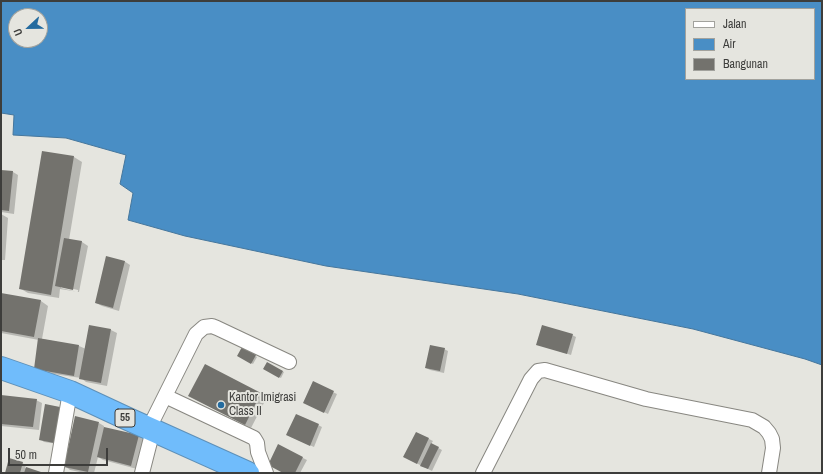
<!DOCTYPE html>
<html>
<head>
<meta charset="utf-8">
<style>
	body { margin:0 }
	#map { position:relative; width:823px; height:474px; overflow:hidden; background:#e5e5df; font-family:"Archivo Narrow",sans-serif }
	canvas { display:block }
	.frame { position:absolute; inset:0; border:2px solid #3d3d3b; pointer-events:none }
	.legend { position:absolute; left:685px; top:8px; width:130px; height:72px; box-sizing:border-box; background:#e5e5df; border:1px solid #a2a29d; margin:0; padding:5px 7px; list-style:none; font-size:12px; color:#3d3d3b }
	.legend li { display:flex; align-items:center; gap:8px; height:20px }
	.legend b { width:20px; border:1px solid #a2a29d }
	.north { position:absolute; left:8px; top:8px; width:40px; height:40px; box-sizing:border-box; background:#e5e5df; border:1px solid #a2a29d; border-radius:50%; rotate:248deg; font-size:11px; font-weight:700; line-height:16px; text-align:center; color:#3d3d3b }
	.north::after { content:''; display:block; margin:auto; width:14px; height:18px; background:#246b9f; clip-path:polygon(50% 0,100% 100%,50% 72%,0 100%) }
	.scale { position:absolute; left:8px; top:448px; width:100px; height:18px; box-sizing:border-box; border:2px solid #3d3d3b; border-top:0; padding-left:5px; font-size:12px; line-height:14px; white-space:nowrap; color:#3d3d3b; -webkit-text-stroke:3px #e5e5df; paint-order:stroke }
</style>
</head>
<body>
<div id="map">
<canvas width="823" height="474"></canvas>
<div class="frame"></div>
<ul class="legend">
<li><b style="height:5px;background:#fff"></b>Jalan</li>
<li><b style="height:11px;background:#498ec5"></b>Air</li>
<li><b style="height:11px;background:#73726d"></b>Bangunan</li>
</ul>
<div class="north">U</div>
<div class="scale">50 m</div>
</div>
<script>
const ctx = document.querySelector('canvas').getContext('2d');
ctx.lineJoin = 'round';
function fill(path, color) { ctx.fillStyle = color; ctx.fill(path, 'evenodd'); }
const shape = rows => new Path2D(rows.map(r => 'M' + r).join(''));
function strokePath(path, color, width, dash) { ctx.strokeStyle = color; ctx.lineWidth = width; ctx.lineCap = dash ? 'butt' : 'round'; ctx.setLineDash(dash || []); ctx.stroke(path); }
function label(font, color, halo, rows, align = 'center') {
  ctx.font = font + ' "Archivo Narrow",sans-serif'; ctx.lineWidth = 4; ctx.setLineDash([]); ctx.textBaseline = 'middle'; ctx.strokeStyle = halo; ctx.fillStyle = color; for (const [text, x, y, turn = 0] of rows) {
    ctx.save(); ctx.translate(x, y); ctx.rotate((+turn || 0) * Math.PI / 180); ctx.textAlign = isNaN(turn) ? turn : align; if (halo) ctx.strokeText(text, 0, 0); ctx.fillText(text, 0, 0); ctx.restore();
  }
}
const water = shape([
	[1,1,822,1,822,365,805,359,693,329,518,294,326,266,185,236,128,220,133,193,120,184,126,155,66,138,13,135,14,115,1,113,1,1],
	[686,9,814,9,814,79,686,79,686,9],
	[16,16,40,16,40,40,16,40,16,16]
]);
fill(water, '#498ec5');
strokePath(water, '#45769c', 1);
fill(shape([
	[43,152,74,157,82,162,69,240,82,242,88,246,79,292,60,289,59,298,28,293,21,289],
	[61,286,78,290,78,292,61,288],
	[1,171,13,172,18,175,14,214,1,212],
	[1,214,8,218,5,260,1,260],
	[124,261,130,265,119,311,102,306,96,303],
	[1,294,41,301,48,306,42,339,79,346,86,349,90,326,111,330,117,333,107,386,86,382,81,378,40,372,39,340,1,333],
	[572,335,576,337,571,355,537,344],
	[243,349,257,357,253,364,239,356],
	[444,349,448,351,444,373,430,370,426,368],
	[267,363,284,372,281,378,264,369],
	[205,365,267,397,251,428,195,399],
	[313,383,337,394,328,414,308,404],
	[1,396,36,400,42,403,39,430,1,426],
	[46,405,60,408,64,410,58,444,44,442,40,439],
	[99,423,104,426,104,428,138,436,144,440,137,469,103,460,98,457,94,473,85,473,70,470,65,466],
	[318,425,322,427,314,447,291,437],
	[417,433,433,441,431,444,442,450,432,471,408,459],
	[279,446,307,460,300,473,285,473],
	[22,463,26,465,25,468,42,473,6,473]
]), '#0003');
fill(shape([
	[42,151,74,156,51,295,19,289],
	[1,170,13,171,9,211,1,210],
	[64,238,82,241,73,290,55,286],
	[106,256,125,261,113,308,95,303],
	[1,293,41,300,34,337,1,331],
	[89,325,111,329,101,383,79,379],
	[542,325,573,334,567,354,536,345],
	[38,338,79,345,74,376,34,369],
	[430,345,445,348,440,371,425,368],
	[242,347,256,355,251,364,237,356],
	[267,362,283,371,279,378,263,369],
	[205,364,261,393,245,425,188,396],
	[313,381,334,391,324,413,303,403],
	[1,395,37,399,33,427,1,424],
	[45,404,60,407,54,443,39,440],
	[296,414,319,424,310,446,286,435],
	[75,416,99,422,88,472,64,467],
	[104,427,139,435,131,466,97,457],
	[416,432,429,438,417,464,403,457],
	[431,443,439,447,428,469,420,466],
	[278,444,303,457,295,473,283,473,268,465],
	[9,458,23,462,20,473,5,473],
	[26,467,44,473,24,473]
]), '#73726d');
const street = shape([
	[165,396,196,334,204,327,212,326,217,328,289,362],
	[149,428,165,396,254,438,257,443,258,452,266,473],
	[56,473,70,392],
	[142,473,153,430],
	[483,473,531,379,538,371,545,370,646,399,752,420,764,427,769,433,772,439,773,448,769,473]
]);
const highway = shape([
	[1,368,70,392,128,419,248,473]
]);
strokePath(street, '#888781', 16);
strokePath(highway, '#5e90b8', 24);
strokePath(street, '#fff', 14);
strokePath(highway, '#70bcfb', 22);
for (const [x, y, r, color] of [
	[221,405,4,"#246b9f"]
]) { const dot = new Path2D(); dot.arc(x, y, r, 0, 2 * Math.PI); ctx.fillStyle = color; ctx.fill(dot); strokePath(dot, '#e5e5df', 1.5); }
for (const [x, y, w] of [
	[125,418,20]
]) { const box = new Path2D(); box.roundRect(x - w / 2, y - 9, w, 18, 3); ctx.fillStyle = '#e5e5df'; ctx.fill(box); strokePath(box, '#3d3d3b', 1); }
label('bold 11px', '#3d3d3b', null, [
	["55",125,418]
]);
label('12px', '#3d3d3b', '#e5e5df', [
	["Kantor Imigrasi",229,398],
	["Class II",229,412]
], 'left');
</script>
</body>
</html>
